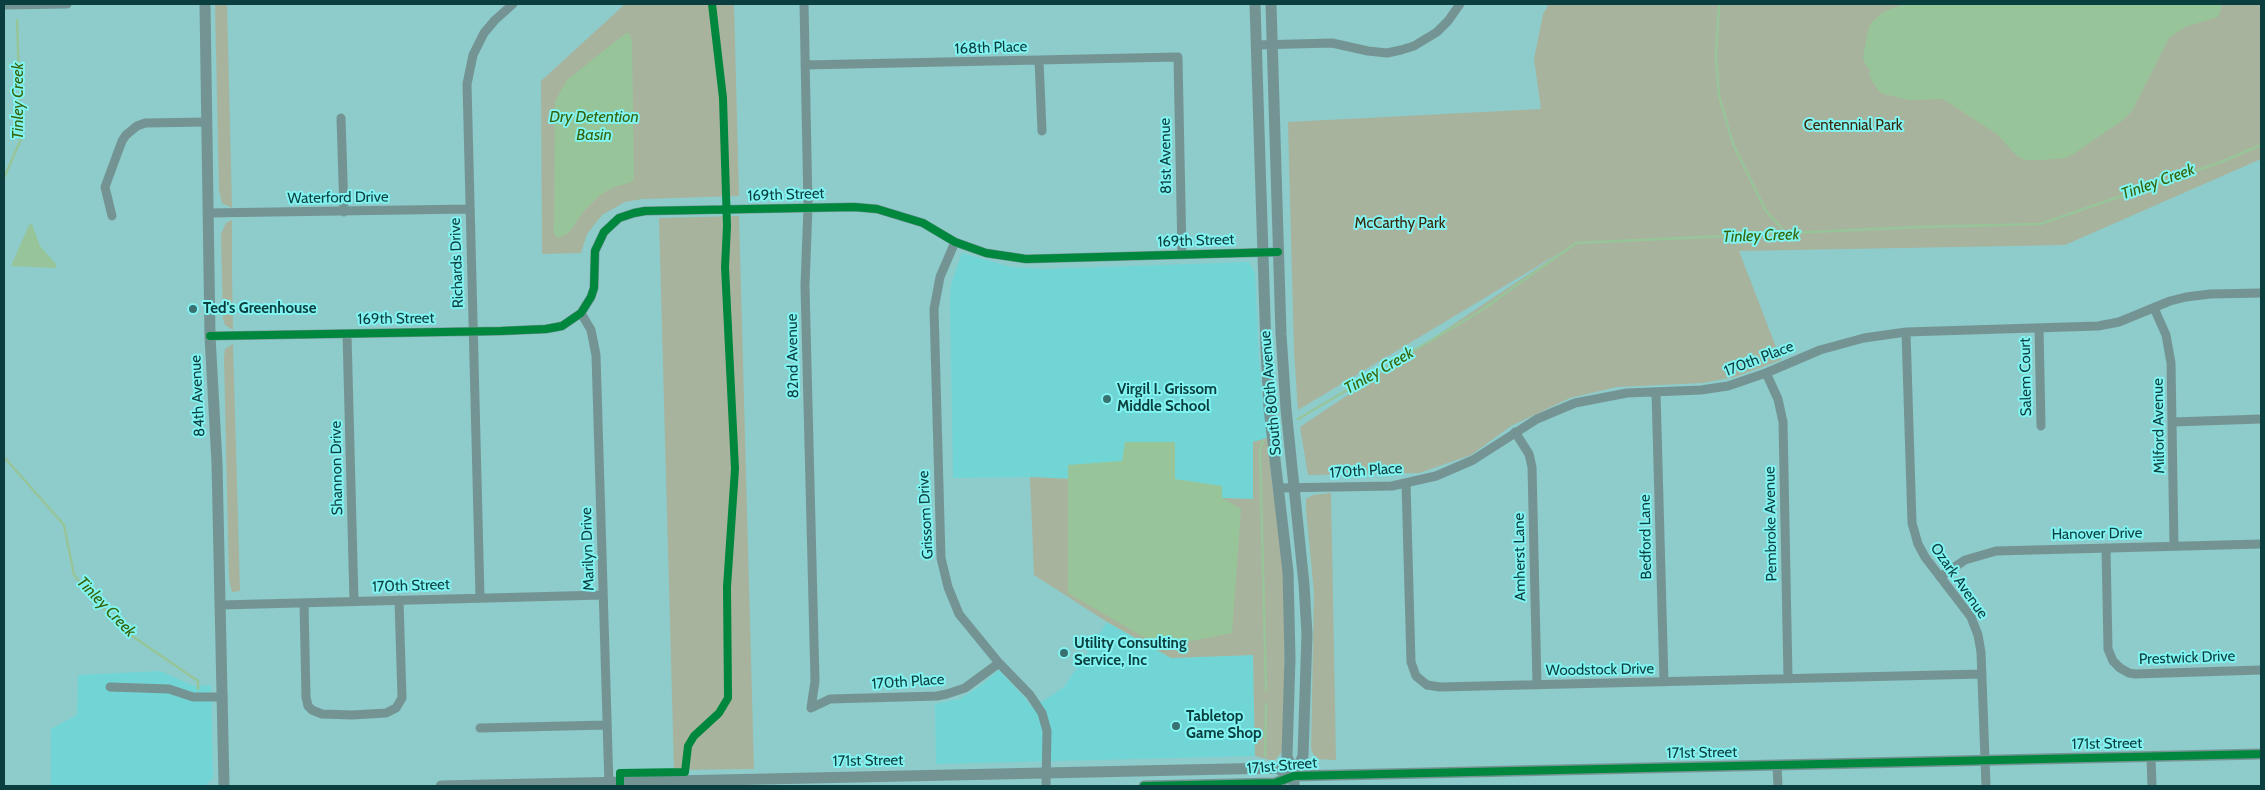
<!DOCTYPE html>
<html>
<head>
<meta charset="utf-8">
<style>
	body { margin:0 }
	#map { position:relative; width:2265px; height:790px; overflow:hidden; background:#8ecbcb; font-family:Cabin,sans-serif }
	canvas { display:block }
	.frame { position:absolute; inset:0; border:5px solid #0b3f3f; pointer-events:none }
</style>
</head>
<body>
<div id="map">
<canvas width="2265" height="790"></canvas>
<div class="frame"></div>
</div>
<script>
const ctx = document.querySelector('canvas').getContext('2d');
ctx.lineJoin = 'round';
function fill(path, color) { ctx.fillStyle = color; ctx.fill(path, 'evenodd'); }
const shape = rows => new Path2D(rows.map(r => 'M' + r).join(''));
function strokePath(path, color, width, dash) { ctx.strokeStyle = color; ctx.lineWidth = width; ctx.lineCap = dash ? 'butt' : 'round'; ctx.setLineDash(dash || []); ctx.stroke(path); }
function label(font, color, halo, rows, align = 'center') {
  ctx.font = font + ' Cabin,sans-serif'; ctx.lineWidth = 4; ctx.setLineDash([]); ctx.textBaseline = 'middle'; ctx.strokeStyle = halo; ctx.fillStyle = color; for (const [text, x, y, turn = 0] of rows) {
    ctx.save(); ctx.translate(x, y); ctx.rotate((+turn || 0) * Math.PI / 180); ctx.textAlign = isNaN(turn) ? turn : align; if (halo) ctx.strokeText(text, 0, 0); ctx.fillText(text, 0, 0); ctx.restore();
  }
}
fill(shape([
	[962,253,1011,267,1045,269,1249,262,1255,273,1259,361,1267,438,1253,443,1253,499,1222,498,1222,486,1030,477,953,478,950,301,951,284],
	[1107,622,1171,658,1253,655,1255,756,936,764,935,704,960,699,980,686,999,670,1026,699,1030,706,1043,701,1064,687],
	[160,671,194,686,211,685,213,778,205,786,51,786,51,729,77,715,78,675]
]), '#72d5d5');
fill(shape([
	[215,4,227,4,232,208,222,203,219,190],
	[625,4,734,4,739,196,642,199,625,202,602,215,594,225,587,234,581,253,542,254,541,81],
	[1549,4,2261,4,2261,159,2065,245,1739,251,1781,360,1735,377,1702,383,1617,387,1570,398,1511,426,1471,455,1419,473,1308,475,1300,427,1563,251,1298,410,1294,351,1288,122,1541,109,1534,59,1543,14],
	[739,216,754,769,674,770,659,218],
	[232,220,232,275,233,330,225,325,223,319,221,234,226,223],
	[233,344,240,591,232,592,229,580,224,357,225,349],
	[1267,438,1272,483,1285,578,1284,742,1281,753,1274,761,1255,756,1253,655,1171,658,1107,622,1034,575,1030,477,1222,486,1222,498,1253,499,1253,442],
	[1331,493,1336,760,1316,759,1311,749,1314,592,1306,510,1306,499,1313,495]
]), '#a8b39d');
fill(shape([
	[1904,4,2222,4,2222,5,2218,17,2185,27,2169,38,2132,111,2123,120,2072,155,2065,158,2041,160,2027,160,2018,157,1997,134,1943,99,1909,100,1884,94,1879,91,1872,81,1869,75,1870,70,1865,64,1863,57,1868,31,1871,23,1883,12],
	[626,33,630,34,632,42,634,179,632,182,614,187,600,195,583,212,569,233,558,238,554,234,555,101,567,80],
	[32,224,40,246,56,264,56,268,11,266,29,225],
	[1125,442,1175,442,1175,479,1222,486,1222,498,1241,509,1232,633,1161,647,1068,593,1068,465,1122,461]
]), '#97c599');
strokePath(shape([
	[1719,4,1716,56,1719,96,1733,144,1766,211,1786,233],
	[4,178,21,139,17,20],
	[1298,419,1479,312,1576,243,1919,227,2040,224,2221,162,2261,145],
	[1263,441,1260,451,1266,690],
	[4,457,64,525,74,575,101,606,132,636,198,681,198,689],
	[1265,756,1266,704]
]), '#97c599', 2.5);
strokePath(shape([
	[804,4,808,207,805,286,815,681,811,708],
	[4,5,67,4],
	[1256,45,1332,43,1368,51,1387,53,1401,50,1414,46,1437,32,1448,21,1460,4],
	[1039,60,1042,131],
	[805,65,1178,57,1182,255],
	[341,118,344,212],
	[208,213,469,209],
	[112,216,105,187,122,141,126,135,137,126,145,123,206,122],
	[955,242,940,277,934,309,941,558,948,587,959,614,999,663,1030,695,1042,713,1047,731,1046,786],
	[2154,308,2166,335,2171,363,2174,546],
	[581,313,591,330,596,355,609,786],
	[2039,328,2041,426],
	[1906,332,1912,523,1918,544,1925,557,1971,617,1978,635,1981,652,1986,786],
	[347,334,354,601],
	[210,336,501,331,546,329,562,326,581,313,591,297,594,288,595,251,604,232,619,218,634,213,645,211,854,207,877,209,923,223,955,242,986,253,1026,259,1278,252],
	[1766,373,1778,399,1783,422,1788,678],
	[1656,392,1664,682],
	[2173,422,2261,419],
	[1515,432,1529,454,1532,467,1537,685],
	[1406,483,1411,662,1416,676,1427,685,1440,687,1982,674],
	[1278,488,1392,486,1436,476,1473,460,1537,419,1575,403,1627,393,1701,390,1728,386,1766,373,1820,350,1864,338,1906,332,2098,326,2119,322,2170,301,2186,297,2210,294,2261,293],
	[2106,548,2108,649,2113,661,2120,668,2129,673,2135,674,2261,670],
	[1940,577,1965,560,1996,551,2261,544],
	[480,597,467,84,473,55,484,33,495,20,513,4],
	[304,603,306,697,308,706,312,710,322,714,352,715,386,713,396,708,402,698,399,600],
	[221,605,603,595],
	[110,687,169,689,193,697,223,697],
	[811,708,830,699,937,696,947,694,965,688,999,663],
	[480,728,607,725],
	[2151,757,2152,786],
	[1777,766,1778,786]
]), '#749494', 9);
strokePath(shape([
	[205,4,210,336,217,463,224,786],
	[1255,4,1266,349,1269,408,1288,572,1290,658,1287,756,1294,776,1294,786],
	[1271,4,1281,334,1286,409,1304,584,1307,634,1303,756,1294,776],
	[441,786,1276,768,1294,776],
	[1144,786,1275,783,1294,776,2261,754]
]), '#749494', 11);
strokePath(shape([
	[210,336,501,331,546,329,562,326,581,313,591,297,594,288,595,251,604,232,619,218,634,213,645,211,854,207,877,209,923,223,955,242,986,253,1026,259,1278,252],
	[620,786,620,773,685,772,688,746,694,736,719,713,728,698,727,587,735,469,725,267,727,226,723,98,712,4],
	[1144,786,1275,783,1294,776,2261,754]
]), '#00873e', 8);
for (const [x, y, r, color] of [
	[193,309,5,"#397070"],
	[1107,399,5,"#397070"],
	[1064,653,5,"#397070"],
	[1176,726,5,"#397070"]
]) { const dot = new Path2D(); dot.arc(x, y, r, 0, 2 * Math.PI); ctx.fillStyle = color; ctx.fill(dot); strokePath(dot, '#81f3f1', 2); }
label('15px', '#0b3f3f', '#81f3f1', [
	["168th Place",991,48,-2],
	["81st Avenue",1166,156,-91],
	["169th Street",786,195,-2],
	["Waterford Drive",338,198,-1],
	["169th Street",1196,241,-2],
	["Richards Drive",457,263,-92],
	["169th Street",396,319,-1],
	["82nd Avenue",793,356,-91],
	["170th Place",1759,359,-21],
	["Salem Court",2026,377,-91],
	["South 80th Avenue",1271,393,-95],
	["84th Avenue",198,396,-93],
	["Milford Avenue",2159,426,-91],
	["Shannon Drive",337,468,-91],
	["170th Place",1366,471,-4],
	["Grissom Drive",926,515,-93],
	["Pembroke Avenue",1771,524,-91],
	["Hanover Drive",2097,534,-1],
	["Bedford Lane",1646,537,-91],
	["Marilyn Drive",588,549,-92],
	["Amherst Lane",1520,557,-91],
	["Ozark Avenue",1959,581,55],
	["170th Street",411,586,-2],
	["Prestwick Drive",2187,658,-2],
	["Woodstock Drive",1600,670,-1],
	["170th Place",908,682,-4],
	["171st Street",2107,744,-1],
	["171st Street",1702,753,-1],
	["171st Street",868,761,-1],
	["171st Street",1282,766,-5]
]);
label('15px', '#39270a', '#81f3f1', [
	["Centennial Park",1853,126],
	["McCarthy Park",1400,224]
]);
label('bold 15px', '#0b3f3f', '#81f3f1', [
	["Ted's Greenhouse",203,309],
	["Virgil I. Grissom",1117,390],
	["Middle School",1117,407],
	["Utility Consulting",1074,644],
	["Service, Inc",1074,661],
	["Tabletop",1186,717],
	["Game Shop",1186,734]
], 'left');
label('italic 16px', '#356408', '#81f3f1', [
	["Tinley Creek",18,101,-90],
	["Dry Detention",594,117],
	["Basin",594,135],
	["Tinley Creek",2158,182,-20],
	["Tinley Creek",1761,236,-2],
	["Tinley Creek",1379,371,-30],
	["Tinley Creek",106,607,46]
]);
</script>
</body>
</html>
